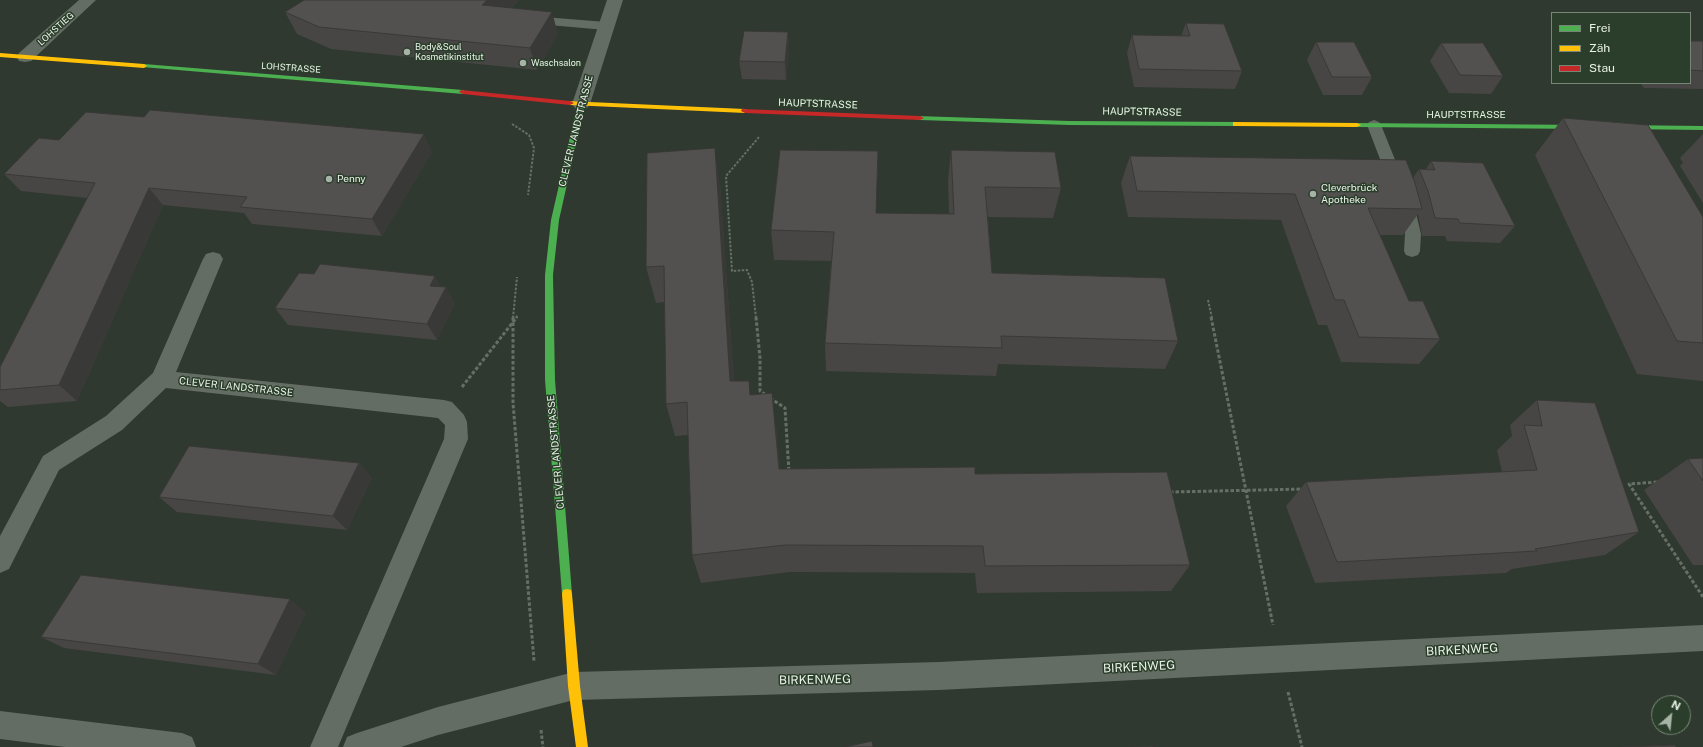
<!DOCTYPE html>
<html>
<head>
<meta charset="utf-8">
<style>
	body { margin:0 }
	#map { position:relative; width:1703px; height:747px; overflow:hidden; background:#2f392f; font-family:"Public Sans",sans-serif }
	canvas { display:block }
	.legend { position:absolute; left:1551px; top:12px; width:140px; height:72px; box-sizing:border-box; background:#2b3d2b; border:1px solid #778677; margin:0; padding:5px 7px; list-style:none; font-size:12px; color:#e9f4e8 }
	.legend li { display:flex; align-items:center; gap:8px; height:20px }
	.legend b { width:20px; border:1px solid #778677 }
	.north { position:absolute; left:1651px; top:695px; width:40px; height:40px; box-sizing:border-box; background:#2b3d2b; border:1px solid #778677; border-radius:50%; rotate:27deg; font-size:11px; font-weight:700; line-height:16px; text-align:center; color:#e9f4e8 }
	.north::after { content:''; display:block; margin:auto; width:14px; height:18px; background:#a8b3a7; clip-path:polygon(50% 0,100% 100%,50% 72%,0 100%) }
</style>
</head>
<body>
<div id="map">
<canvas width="1703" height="747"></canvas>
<ul class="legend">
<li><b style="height:5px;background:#4caf50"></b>Frei</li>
<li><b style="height:5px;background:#ffc107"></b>Zäh</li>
<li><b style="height:5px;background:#c62828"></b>Stau</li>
</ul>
<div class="north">N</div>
</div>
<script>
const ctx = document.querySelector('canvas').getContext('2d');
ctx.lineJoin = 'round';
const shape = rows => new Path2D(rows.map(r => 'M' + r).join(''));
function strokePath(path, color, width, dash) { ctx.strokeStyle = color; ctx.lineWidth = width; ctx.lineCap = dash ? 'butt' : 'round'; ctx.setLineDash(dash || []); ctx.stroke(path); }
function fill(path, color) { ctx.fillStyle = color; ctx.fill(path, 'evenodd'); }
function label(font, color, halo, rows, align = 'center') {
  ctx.font = font + ' "Public Sans",sans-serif'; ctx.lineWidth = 3; ctx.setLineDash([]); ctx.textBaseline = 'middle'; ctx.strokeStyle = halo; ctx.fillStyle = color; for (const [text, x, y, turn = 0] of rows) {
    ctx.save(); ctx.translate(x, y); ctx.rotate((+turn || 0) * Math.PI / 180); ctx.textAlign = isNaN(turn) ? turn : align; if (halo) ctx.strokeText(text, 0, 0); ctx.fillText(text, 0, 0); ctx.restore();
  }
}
strokePath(shape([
	[512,124,529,135,534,148,528,195],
	[1208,300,1212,318],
	[513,318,517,277],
	[516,318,518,315],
	[756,318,752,282,747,270,732,271,726,176,759,137]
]), '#666f66', 2, [2.5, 1.5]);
strokePath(shape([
	[513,317,513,403,534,661],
	[756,317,760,358,760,391,766,395],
	[1211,317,1273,625],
	[462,387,517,317],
	[770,398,785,408,789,472],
	[1657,482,1629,484,1703,597],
	[1170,492,1303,489],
	[1288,692,1302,747],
	[541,730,543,747]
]), '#666f66', 3, [3.5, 2]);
fill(shape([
	[531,16,606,22,613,26,606,30,526,23,525,20,531,16],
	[1374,120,1379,122,1381,125,1415,209,1421,234,1420,251,1418,255,1412,257,1406,255,1404,251,1405,234,1399,209,1367,125,1369,122,1374,120]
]), '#646d63');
fill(shape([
	[79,0,96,0,31,61,25,62,19,61,17,57,19,53,79,0],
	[607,0,623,0,590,104,587,108,581,110,575,108,572,104,607,0],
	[213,252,220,254,223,259,176,372,444,400,452,402,464,415,467,422,468,439,338,747,310,747,444,439,445,425,438,418,166,388,122,430,59,470,9,569,0,573,0,536,43,456,106,416,153,373,203,259,206,254,213,252],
	[1703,625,1703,651,939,690,574,700,438,735,401,747,343,747,347,737,357,733,438,707,574,672,939,662,1703,625],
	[0,711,182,733,192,737,196,747,65,747,0,739,0,711]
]), '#646d63');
fill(shape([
	[144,64,463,90,467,92,463,94,142,67,142,65,144,64],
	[578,102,584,102,585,104,559,220,553,275,555,380,572,594,571,598,567,599,563,598,562,594,545,380,545,275,551,220,578,102],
	[917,116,1069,121,1236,122,1240,124,1236,126,1069,125,920,120,917,120,917,116],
	[1354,123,1586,125,1590,127,1586,129,1357,127,1353,125,1354,123],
	[1618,125,1703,126,1703,130,1621,129,1617,127,1618,125]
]), '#4caf50');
fill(shape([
	[0,53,144,64,147,66,144,68,0,57,0,53],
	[567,101,745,109,749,111,745,113,570,105,566,103,567,101],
	[1233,122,1357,123,1361,125,1357,127,1236,126,1233,126,1233,122],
	[567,589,571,590,572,594,580,686,588,747,576,747,568,686,562,594,563,590,567,589]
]), '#ffc107');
fill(shape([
	[461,90,570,101,574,103,570,105,463,94,459,92,461,90],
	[742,109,920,116,924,118,920,120,745,113,741,111,742,109]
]), '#c62828');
fill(shape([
	[519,0,511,8,558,34,537,70,331,49,297,34,285,12],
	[1186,23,1242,71,1235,89,1134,87,1127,53,1132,35,1181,36],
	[788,32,789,50,786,80,742,79,739,61],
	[1690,41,1703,41,1703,89,1644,88,1640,83,1690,83],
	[1316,42,1372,77,1362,95,1323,95,1307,60],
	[1441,43,1503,76,1491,94,1449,93,1430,61],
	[1563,118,1703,217,1703,381,1637,374,1535,155],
	[1703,134,1703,203,1680,166,1683,163,1680,158],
	[59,140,432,152,382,236,252,224,244,213,163,205,77,401,8,407,0,401,0,367,87,198,21,191,4,174],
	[951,150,1061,188,1053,218,988,217,992,273,1178,341,1165,369,998,364,996,376,826,371,825,343,831,261,774,260,771,230,876,213,949,214,948,180],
	[1130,156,1413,178,1419,169,1426,169,1431,161,1515,226,1500,243,1447,241,1445,236,1422,236,1418,214,1403,235,1380,235,1409,301,1440,339,1419,364,1341,362,1327,325,1318,325,1281,220,1128,217,1121,183],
	[720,184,734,381,751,395,776,426,780,469,975,474,1190,565,1171,591,977,593,975,573,790,572,701,583,692,555,688,435,675,436,666,404,665,302,656,303,646,267],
	[441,287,446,287,455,304,437,340,288,325,275,308],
	[1537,400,1639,532,1605,555,1512,569,1506,573,1315,583,1286,506,1306,482,1502,472,1497,450,1512,436,1510,425],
	[1703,458,1703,565,1693,565,1644,490,1688,459],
	[359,463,372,478,347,530,177,512,159,497],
	[306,612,276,675,64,648,41,637]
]), '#474644');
fill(shape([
	[487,0,519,0,490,27,482,5],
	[552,12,558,34,537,70,530,48],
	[788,32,789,50,786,80,785,62],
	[424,134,432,152,382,236,372,219],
	[715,148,720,184,736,413,730,381],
	[149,188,163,205,77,401,59,385],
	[435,276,444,291,446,287,455,304,437,340,427,324,430,286],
	[772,393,776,426,783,499,779,469],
	[359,463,372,478,347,530,333,516],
	[290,599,306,612,276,675,258,664]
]), '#393937');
const building = shape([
	[304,0,487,0,482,5,552,12,530,48,319,27,285,12,304,0],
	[1186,23,1224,24,1242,71,1139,69,1132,35,1190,36,1186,23],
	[744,31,788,32,785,62,739,61,744,31],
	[1690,41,1703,41,1703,71,1690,70,1690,41],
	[1316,42,1354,42,1372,77,1332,77,1316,42],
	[1441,43,1483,43,1503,76,1460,75,1441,43],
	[150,110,424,134,372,219,240,207,247,197,149,188,59,385,0,390,0,367,95,183,4,174,39,138,59,140,86,112,144,117,150,110],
	[1563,118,1648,125,1703,217,1703,343,1677,341,1563,118],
	[715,148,730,381,749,381,750,395,772,393,779,469,975,467,975,474,1167,472,1190,565,985,566,983,546,786,545,692,555,687,402,666,404,664,266,646,267,647,153,715,148],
	[780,150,878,151,876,213,954,214,951,150,1055,152,1061,188,985,187,992,273,1165,278,1178,341,1001,336,1002,348,825,343,834,232,771,230,780,150],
	[1130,156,1406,160,1415,183,1422,209,1368,208,1409,301,1423,301,1440,339,1359,337,1344,300,1335,300,1295,194,1137,191,1130,156],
	[1431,161,1483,163,1515,226,1460,223,1458,219,1435,218,1428,191,1419,169,1435,170,1431,161],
	[320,264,435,276,430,286,446,287,427,324,275,308,299,273,314,274,320,264],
	[1537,400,1595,403,1639,532,1535,549,1537,551,1337,562,1306,482,1537,470,1524,425,1542,426,1537,400],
	[189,446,359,463,333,516,159,497,189,446],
	[1703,458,1703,481,1688,459,1703,458],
	[81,575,290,599,258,664,41,637,81,575],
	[872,741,873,747,845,747,872,741],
	[1675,745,1676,747,1622,747,1675,745],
	[1153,746,1153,747,1133,747,1153,746]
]);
fill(building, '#52514f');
strokePath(building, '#393937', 1);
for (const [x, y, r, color] of [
	[407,52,4,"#a8b3a7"],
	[523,63,4,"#a8b3a7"],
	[329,179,4,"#a8b3a7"],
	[1313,194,4,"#a8b3a7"]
]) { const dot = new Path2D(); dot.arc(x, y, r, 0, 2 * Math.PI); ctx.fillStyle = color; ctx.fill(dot); strokePath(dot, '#2b3d2b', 1.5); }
label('9px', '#e9f4e8', '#2b3d2b', [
	["LOHSTIEG",56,29,-42],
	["LOHSTRASSE",291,68,4]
]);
label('9px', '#e9f4e8', '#2b3d2b', [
	["Body&Soul",415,47],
	["Kosmetikinstitut",415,57],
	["Waschsalon",531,63]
], 'left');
label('10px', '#e9f4e8', '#2b3d2b', [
	["HAUPTSTRASSE",818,104,2],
	["HAUPTSTRASSE",1142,112,1],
	["HAUPTSTRASSE",1466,115],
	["CLEVER LANDSTRASSE",576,131,-76],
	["CLEVER LANDSTRASSE",236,387,6],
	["CLEVER LANDSTRASSE",556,452,-95]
]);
label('10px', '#e9f4e8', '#2b3d2b', [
	["Penny",337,179],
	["Cleverbrück",1321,188],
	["Apotheke",1321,200]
], 'left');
label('12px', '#e9f4e8', '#2b3d2b', [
	["BIRKENWEG",1462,650,-3],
	["BIRKENWEG",1139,667,-3],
	["BIRKENWEG",815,680,-1]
]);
</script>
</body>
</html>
